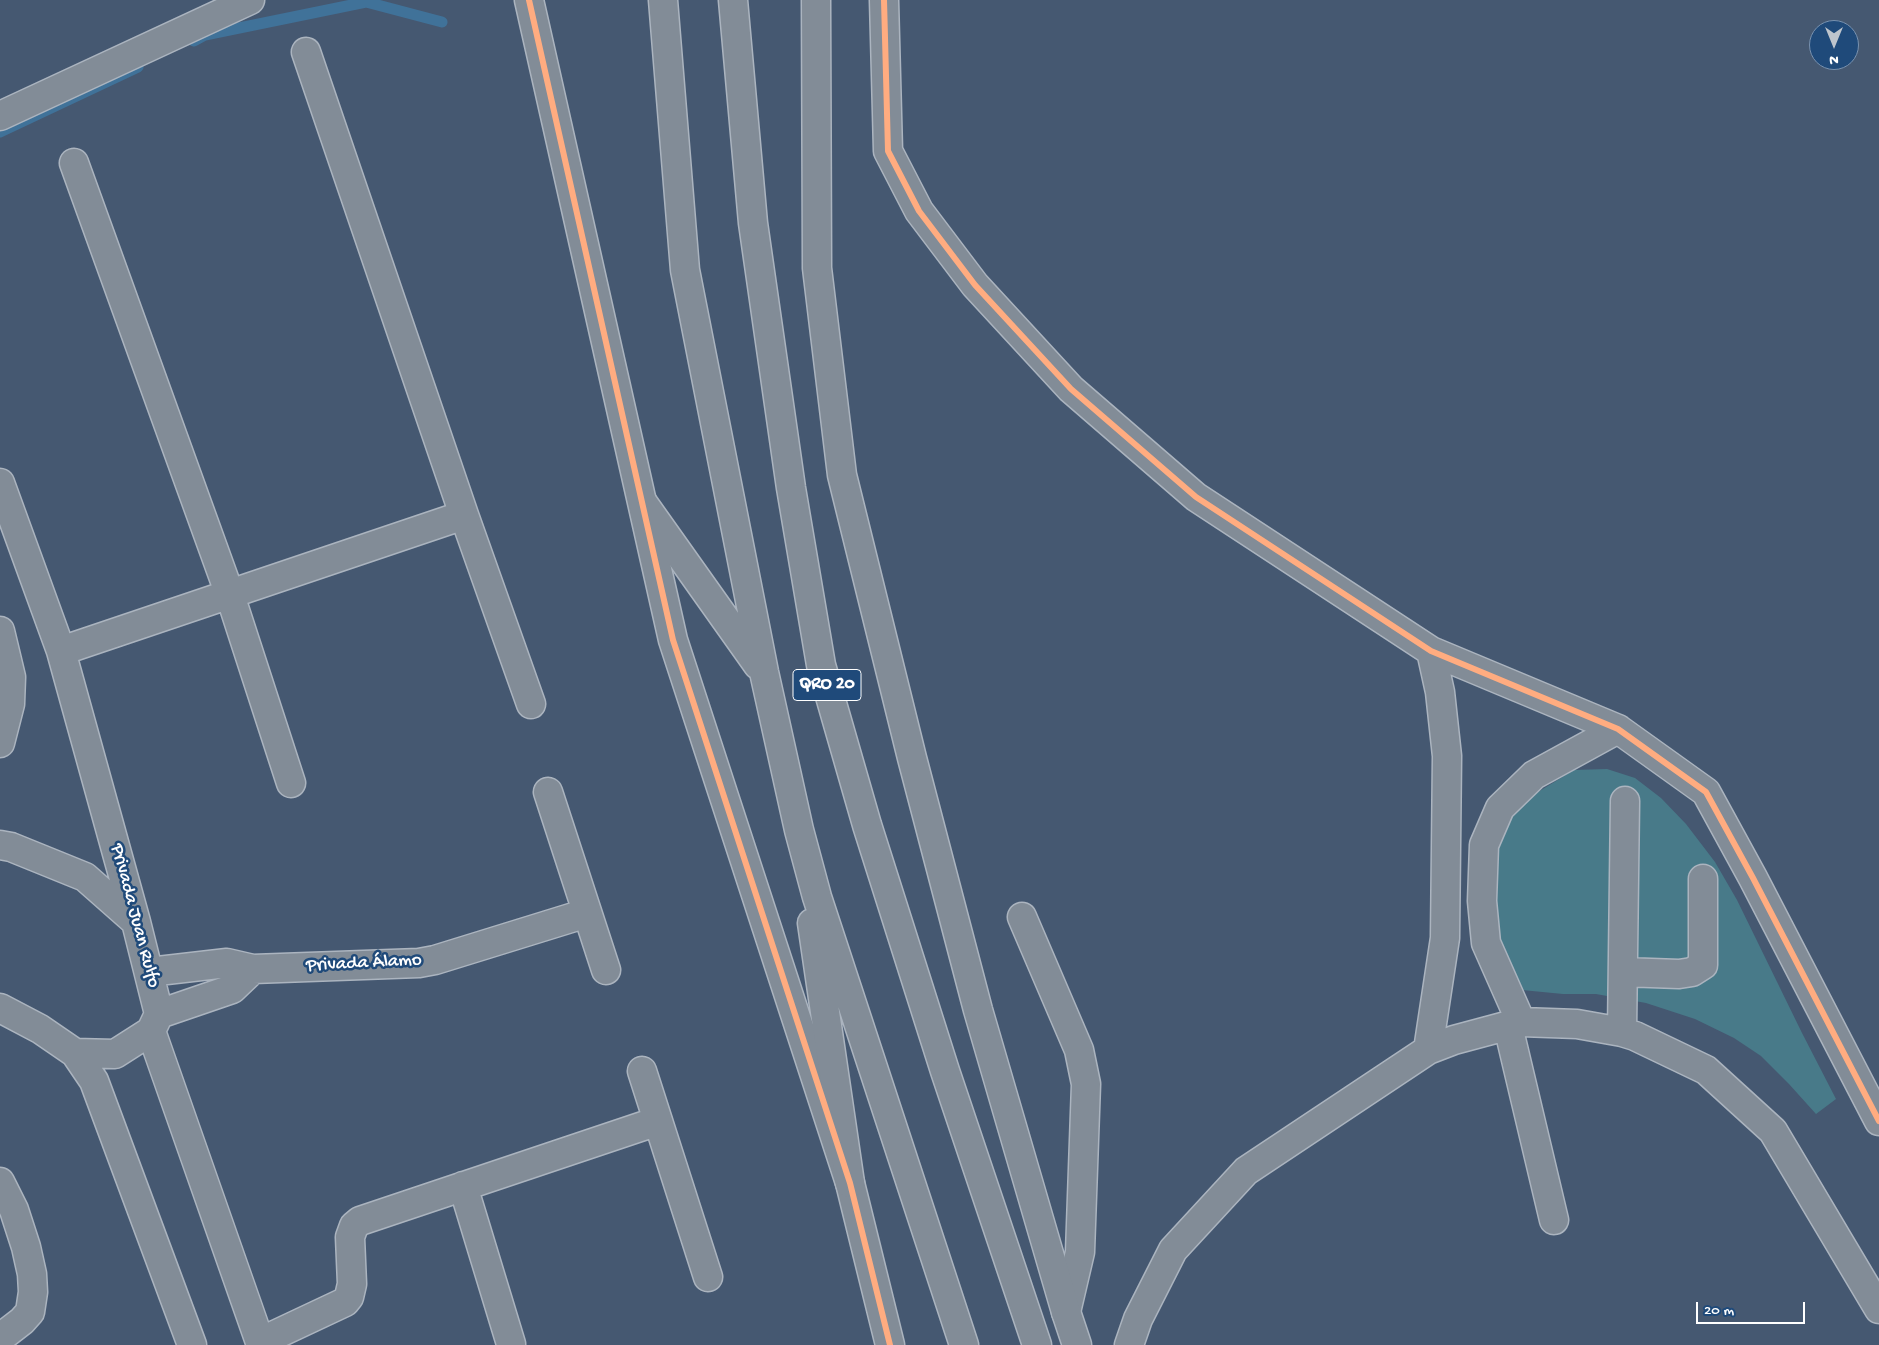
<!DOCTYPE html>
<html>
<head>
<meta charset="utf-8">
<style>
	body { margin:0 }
	#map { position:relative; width:1879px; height:1345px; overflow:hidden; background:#455871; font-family:"Gochi Hand",sans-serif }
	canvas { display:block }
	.north { position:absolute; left:1809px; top:20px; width:50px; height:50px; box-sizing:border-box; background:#1f4a7a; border:1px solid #7992af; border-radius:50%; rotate:180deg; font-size:14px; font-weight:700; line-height:20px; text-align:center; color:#fff }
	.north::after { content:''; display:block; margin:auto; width:18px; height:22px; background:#bec5cd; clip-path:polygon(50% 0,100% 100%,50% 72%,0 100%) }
	.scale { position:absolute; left:1696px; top:1302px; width:109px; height:22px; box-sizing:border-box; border:2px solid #fff; border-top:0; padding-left:6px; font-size:15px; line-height:18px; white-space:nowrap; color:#fff; -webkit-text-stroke:4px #1f4a7a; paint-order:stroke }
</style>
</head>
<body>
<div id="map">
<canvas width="1879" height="1345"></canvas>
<div class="north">N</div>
<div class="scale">20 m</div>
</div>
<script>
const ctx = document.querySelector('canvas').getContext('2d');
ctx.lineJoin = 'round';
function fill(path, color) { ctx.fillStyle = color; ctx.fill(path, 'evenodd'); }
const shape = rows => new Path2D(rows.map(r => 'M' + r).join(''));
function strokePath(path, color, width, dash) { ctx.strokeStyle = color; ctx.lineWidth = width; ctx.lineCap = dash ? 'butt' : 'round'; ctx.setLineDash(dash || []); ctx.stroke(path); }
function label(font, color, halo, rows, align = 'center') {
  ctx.font = font + ' "Gochi Hand",sans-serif'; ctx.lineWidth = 5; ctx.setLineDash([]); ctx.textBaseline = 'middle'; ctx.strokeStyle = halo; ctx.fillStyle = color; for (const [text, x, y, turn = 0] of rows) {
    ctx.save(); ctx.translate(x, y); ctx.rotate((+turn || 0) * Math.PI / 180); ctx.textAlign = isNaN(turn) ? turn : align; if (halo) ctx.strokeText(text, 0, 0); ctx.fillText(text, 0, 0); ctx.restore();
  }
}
fill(shape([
	[1607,769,1635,778,1661,798,1686,824,1715,862,1737,900,1802,1033,1836,1099,1816,1114,1789,1084,1761,1056,1734,1038,1695,1019,1646,1003,1596,994,1563,994,1522,990,1498,941,1495,899,1498,846,1508,820,1538,792,1574,770]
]), '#487a89');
strokePath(shape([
	[194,41,205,35,366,2,442,22],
	[0,132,138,67]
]), '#407299', 11);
const minor = shape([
	[529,0,673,640,850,1183,890,1345],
	[884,0,888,151,919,211,975,285,1071,389,1196,497,1431,651,1618,729,1706,792,1753,878,1879,1121],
	[306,52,464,515,531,704],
	[74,163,230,595,291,783],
	[0,483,61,651,136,922,159,1014,151,1031,261,1345],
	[0,631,11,677,10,704,0,743],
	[61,651,464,515],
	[548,792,606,970],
	[0,845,11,847,85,877,136,922],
	[1022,917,1079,1050,1086,1084,1080,1252,1066,1312],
	[149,972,227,963,253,969,419,963,435,960,587,913],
	[1623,972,1679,974,1692,972,1703,965,1703,879],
	[0,1008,40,1029,75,1053,94,1081,192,1345],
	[159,1014,232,989,253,969],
	[1521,1022,1486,943,1482,901,1484,845,1500,808,1534,775,1618,729],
	[1508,1026,1554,1220],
	[1622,1032,1625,801],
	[1428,1050,1445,938,1447,756,1440,692,1431,651],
	[75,1053,115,1054,151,1031],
	[642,1071,708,1277],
	[0,1182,14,1210,26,1247,32,1274,33,1292,30,1312,22,1321,0,1338],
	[463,1186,511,1344],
	[260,1342,345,1302,349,1297,352,1284,350,1237,354,1226,360,1221,658,1121],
	[1129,1345,1138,1319,1173,1250,1246,1171,1428,1050,1454,1040,1521,1022,1577,1024,1622,1032,1635,1036,1706,1070,1773,1131,1879,1309]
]);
const major = shape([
	[0,116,250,0]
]);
const highway = shape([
	[663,0,685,270,764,672,799,830,817,897,964,1345],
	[733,0,753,223,791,488,821,665,867,825,945,1071,1037,1345],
	[816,0,817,268,842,475,912,758,978,1010,1066,1312,1077,1345],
	[643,503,758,665],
	[812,923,850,1183]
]);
strokePath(minor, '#abb4bf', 31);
strokePath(major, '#abb4bf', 31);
strokePath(highway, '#abb4bf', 31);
strokePath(minor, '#828c97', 28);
strokePath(major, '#828c97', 28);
strokePath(highway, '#828c97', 28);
strokePath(shape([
	[529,0,673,640,850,1183,890,1345],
	[884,0,888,151,919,211,975,285,1071,389,1196,497,1431,651,1618,729,1706,792,1753,878,1879,1121]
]), '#ffac80', 6);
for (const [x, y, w] of [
	[827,685,68]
]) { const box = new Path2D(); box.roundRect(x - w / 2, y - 15.5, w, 31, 4); ctx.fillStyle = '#1f4a7a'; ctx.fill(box); strokePath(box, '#fff', 1); }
label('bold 18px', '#fff', null, [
	["QRO 20",827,685]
]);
label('19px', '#fff', '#1f4a7a', [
	["Privada Juan Rulfo",134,916,75],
	["Privada Álamo",364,964,-3]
]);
</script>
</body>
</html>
